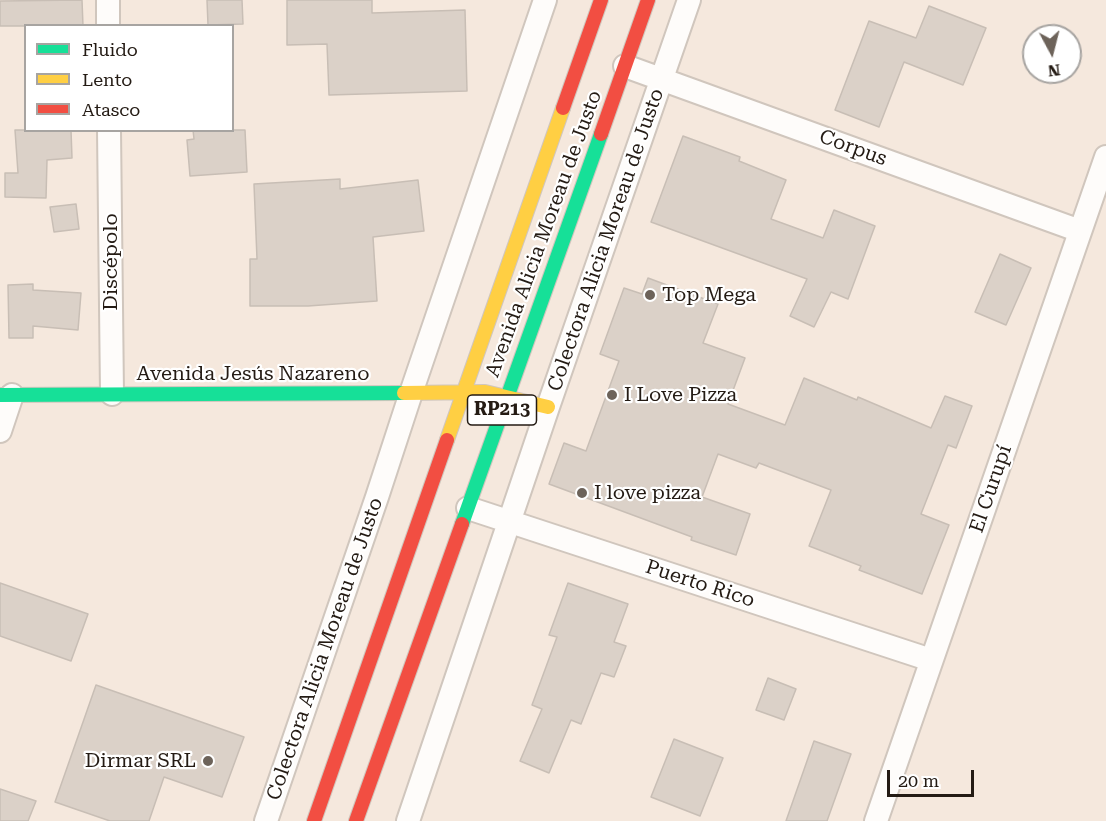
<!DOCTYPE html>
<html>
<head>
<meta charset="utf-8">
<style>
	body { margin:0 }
	#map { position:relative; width:1106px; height:821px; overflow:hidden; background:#f5e8dd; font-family:"Roboto Serif",serif }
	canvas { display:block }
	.legend { position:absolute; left:24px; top:24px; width:210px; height:108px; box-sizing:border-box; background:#fff; border:2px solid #a7a4a1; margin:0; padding:8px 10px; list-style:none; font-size:18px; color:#241b14 }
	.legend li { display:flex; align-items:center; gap:12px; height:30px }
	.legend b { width:30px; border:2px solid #a7a4a1 }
	.north { position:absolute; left:1022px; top:24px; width:60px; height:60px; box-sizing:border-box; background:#fff; border:2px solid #a7a4a1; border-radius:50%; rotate:173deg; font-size:16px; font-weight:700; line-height:24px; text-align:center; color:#241b14 }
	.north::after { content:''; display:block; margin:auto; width:21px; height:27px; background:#6d635a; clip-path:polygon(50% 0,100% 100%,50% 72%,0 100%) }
	.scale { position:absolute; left:887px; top:770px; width:87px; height:27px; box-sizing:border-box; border:3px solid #241b14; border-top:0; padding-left:8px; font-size:18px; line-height:21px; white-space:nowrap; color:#241b14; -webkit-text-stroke:4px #fff; paint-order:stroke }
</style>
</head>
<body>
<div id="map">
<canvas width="1106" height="821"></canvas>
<ul class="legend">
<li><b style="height:8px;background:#16e098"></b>Fluido</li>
<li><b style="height:8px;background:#ffcf43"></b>Lento</li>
<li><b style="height:8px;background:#f24e42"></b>Atasco</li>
</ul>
<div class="north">N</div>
<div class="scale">20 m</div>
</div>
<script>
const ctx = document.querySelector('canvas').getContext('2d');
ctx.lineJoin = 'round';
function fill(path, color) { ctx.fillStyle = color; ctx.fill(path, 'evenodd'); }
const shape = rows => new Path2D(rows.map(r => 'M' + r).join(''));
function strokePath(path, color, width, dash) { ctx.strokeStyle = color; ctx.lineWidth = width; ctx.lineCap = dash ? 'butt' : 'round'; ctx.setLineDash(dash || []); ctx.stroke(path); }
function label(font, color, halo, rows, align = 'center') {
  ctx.font = font + ' "Roboto Serif",serif'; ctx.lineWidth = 4.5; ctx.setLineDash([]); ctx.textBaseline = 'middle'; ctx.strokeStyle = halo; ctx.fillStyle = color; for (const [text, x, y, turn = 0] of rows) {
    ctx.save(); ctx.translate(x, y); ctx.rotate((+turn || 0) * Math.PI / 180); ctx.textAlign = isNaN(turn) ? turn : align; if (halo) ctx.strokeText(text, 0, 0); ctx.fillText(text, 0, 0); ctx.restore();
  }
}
const building = shape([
	[82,0,83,26,0,26,0,1,82,0],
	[207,0,242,0,243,24,208,25,207,0],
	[287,0,372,0,372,13,465,10,467,91,329,95,327,44,287,45,287,0],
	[929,6,986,28,963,85,904,62,879,127,835,110,869,21,916,38,929,6],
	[15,130,71,130,72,158,47,160,46,198,5,197,5,173,18,173,15,130],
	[193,130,245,130,247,172,190,176,187,140,194,139,193,130],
	[683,136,740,157,739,161,786,180,771,219,823,238,834,210,875,226,848,299,831,292,814,327,790,316,807,279,651,222,683,136],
	[340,179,340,189,418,180,424,231,373,237,377,301,308,306,250,306,250,259,257,259,254,184,340,179],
	[76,204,79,229,54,232,50,207,76,204],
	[1000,254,1031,268,1006,325,975,312,1000,254],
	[648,278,718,304,703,343,745,358,728,404,785,425,804,378,857,400,858,397,931,428,945,396,972,406,956,448,948,445,921,514,949,525,922,594,859,570,861,566,809,546,831,490,759,463,756,468,718,454,702,497,750,514,736,555,691,540,692,537,549,484,564,443,586,451,619,361,600,354,624,288,642,294,648,278],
	[33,284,33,290,81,293,78,330,33,326,33,338,9,338,8,285,33,284],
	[0,583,88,614,71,661,0,636,0,583],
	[568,583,628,604,614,642,626,646,614,677,601,673,581,724,571,720,549,773,520,761,542,709,532,705,557,637,549,635,568,583],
	[768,678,796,689,784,720,756,710,768,678],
	[96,685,244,737,222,797,164,777,149,821,110,821,55,802,96,685],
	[674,739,723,758,700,816,651,797,674,739],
	[814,741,851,754,827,821,786,821,814,741],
	[0,789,36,801,28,821,0,821,0,789]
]);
fill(building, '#dbd1c8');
strokePath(building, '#c8beb5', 1.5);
const street = shape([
	[108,0,108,26],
	[625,66,1080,231],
	[109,130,112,394],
	[0,431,12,395],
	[468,508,931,660],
	[266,821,377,497,411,393,545,0],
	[408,821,548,407,689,0],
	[876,821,1106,157]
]);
const fast = shape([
	[0,395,404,393],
	[462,524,601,134]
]);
const slow = shape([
	[404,393,485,392,548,407],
	[447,440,563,108]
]);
const jam = shape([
	[563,108,601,0],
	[601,134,648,0],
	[314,821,447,440],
	[356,821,462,524]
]);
strokePath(street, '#d0c6bd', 26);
strokePath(fast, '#d0c6bd', 16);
strokePath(slow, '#d0c6bd', 16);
strokePath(jam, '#d0c6bd', 16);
strokePath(street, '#fefcfa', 22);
strokePath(fast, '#16e098', 14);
strokePath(slow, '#ffcf43', 14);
strokePath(jam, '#f24e42', 14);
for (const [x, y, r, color] of [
	[650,295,6,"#6d635a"],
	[612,395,6,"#6d635a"],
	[582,493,6,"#6d635a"],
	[208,761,6,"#6d635a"]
]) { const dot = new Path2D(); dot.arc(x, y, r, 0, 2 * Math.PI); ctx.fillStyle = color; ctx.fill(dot); strokePath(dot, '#fff', 2); }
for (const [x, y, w] of [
	[502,410,69]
]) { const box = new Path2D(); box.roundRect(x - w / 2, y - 15, w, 30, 4.5); ctx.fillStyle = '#fff'; ctx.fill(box); strokePath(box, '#241b14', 1.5); }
label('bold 18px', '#241b14', null, [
	["RP213",502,410]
]);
label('20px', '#241b14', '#fff', [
	["Corpus",853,148,20],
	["Avenida Alicia Moreau de Justo",544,234,-70],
	["Colectora Alicia Moreau de Justo",606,240,-71],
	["Discépolo",111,262,-90],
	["Avenida Jesús Nazareno",253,374],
	["El Curupí",991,489,-71],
	["Puerto Rico",700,584,18],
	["Colectora Alicia Moreau de Justo",325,649,-71]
]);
label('20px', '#241b14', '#fff', [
	["Top Mega",662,295],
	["I Love Pizza",624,395],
	["I love pizza",594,493],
	["Dirmar SRL",196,761,"right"]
], 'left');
</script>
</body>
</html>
